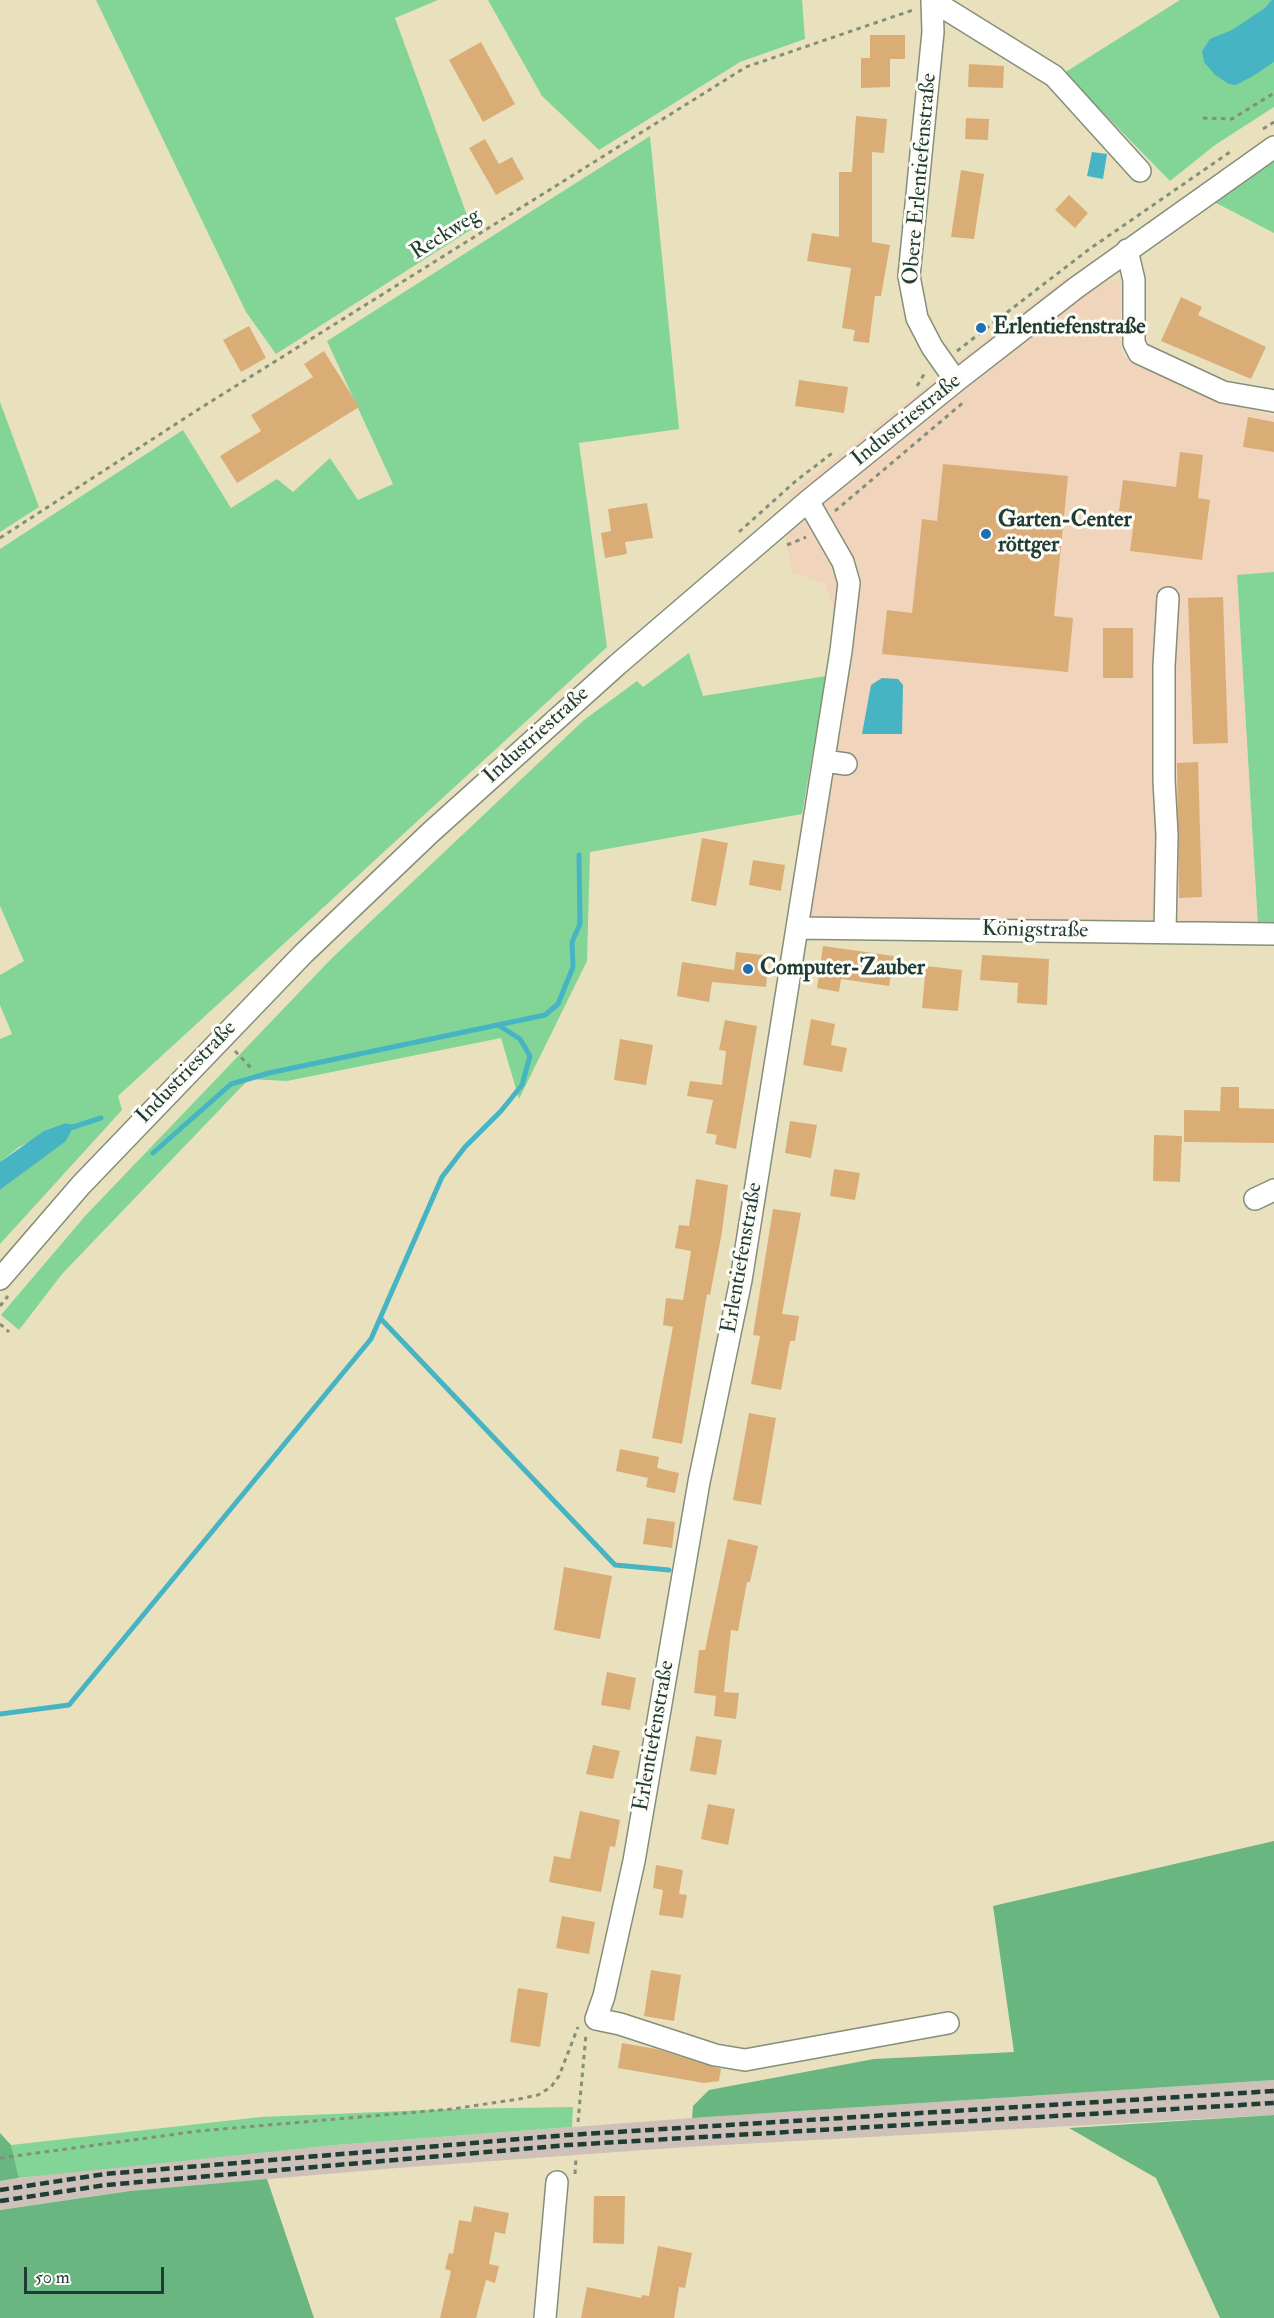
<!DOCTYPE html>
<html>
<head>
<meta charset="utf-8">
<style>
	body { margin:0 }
	#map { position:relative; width:1274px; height:2318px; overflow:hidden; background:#e9e1be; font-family:"IM FELL Double Pica",serif }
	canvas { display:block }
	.scale { position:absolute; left:24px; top:2267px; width:140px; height:27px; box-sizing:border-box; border:3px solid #1f3d34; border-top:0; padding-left:8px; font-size:18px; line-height:21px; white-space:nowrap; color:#1f3d34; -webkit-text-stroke:4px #fdfcf7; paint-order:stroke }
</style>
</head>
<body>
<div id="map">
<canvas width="1274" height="2318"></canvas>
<div class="scale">50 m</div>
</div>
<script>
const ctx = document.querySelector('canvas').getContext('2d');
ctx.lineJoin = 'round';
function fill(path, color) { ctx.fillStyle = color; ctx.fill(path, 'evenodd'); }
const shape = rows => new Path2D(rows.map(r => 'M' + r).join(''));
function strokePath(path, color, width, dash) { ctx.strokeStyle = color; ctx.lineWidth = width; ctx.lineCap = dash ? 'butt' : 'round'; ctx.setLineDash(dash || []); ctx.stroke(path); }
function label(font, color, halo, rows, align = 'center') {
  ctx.font = font + ' "IM FELL Double Pica",serif'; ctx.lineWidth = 6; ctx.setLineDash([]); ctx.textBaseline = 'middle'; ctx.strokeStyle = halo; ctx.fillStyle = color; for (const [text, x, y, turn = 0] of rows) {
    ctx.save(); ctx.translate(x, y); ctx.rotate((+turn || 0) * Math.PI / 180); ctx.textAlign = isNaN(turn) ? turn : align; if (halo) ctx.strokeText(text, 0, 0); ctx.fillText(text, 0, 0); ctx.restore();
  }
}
fill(shape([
	[1066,277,1121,281,1121,355,1220,402,1274,416,1274,572,1237,576,1258,925,790,921,802,814,826,676,839,626,825,584,792,572,784,529,790,493]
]), '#f0d5bc');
fill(shape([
	[1274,2080,1274,2115,686,2147,397,2168,130,2191,0,2210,0,2181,124,2165,335,2145,692,2118]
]), '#cec1b9');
fill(shape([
	[96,0,438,0,395,18,472,229,276,354,246,312],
	[488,0,802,0,805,39,740,62,599,150,542,96],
	[1180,0,1274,0,1274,107,1215,145,1170,181,1064,73],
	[650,136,679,429,579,443,607,647,118,1096,122,1110,0,1244,0,1190,65,1141,74,1125,66,1123,19,1147,0,1162,0,1039,12,1034,0,1005,0,975,24,961,0,906,0,549,183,430,231,508,277,479,293,492,330,458,358,500,393,484,327,341],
	[1274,140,1274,233,1195,192],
	[0,402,39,507,0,532],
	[1274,572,1274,925,1258,925,1237,575],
	[689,653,703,696,826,676,802,814,590,852,587,961,519,1099,501,1038,287,1081,249,1079,62,1274,19,1330,1,1315,86,1215,333,957,584,720,637,681,643,687],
	[573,2107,572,2127,335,2145,19,2178,11,2145,261,2117,452,2109]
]), '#82d597');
fill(shape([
	[1274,1841,1274,2080,692,2118,693,2106,709,2090,874,2059,1014,2052,993,1906],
	[1274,2115,1274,2318,1220,2318,1156,2178,1069,2128],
	[0,2133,11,2145,19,2178,0,2181],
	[267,2179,314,2318,0,2318,0,2210,130,2191]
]), '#69b680');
fill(shape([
	[1272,0,1274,0,1274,62,1253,76,1236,85,1229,84,1215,75,1204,62,1202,51,1210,39,1232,30,1265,8],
	[1092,152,1107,154,1103,179,1087,176],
	[882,678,898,679,903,685,902,734,862,734,871,685],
	[66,1123,74,1125,66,1141,0,1190,0,1162,44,1131]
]), '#47b4c3');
strokePath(shape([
	[70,1128,101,1118],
	[153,1153,231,1084,269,1073,545,1015,558,1004,573,967,572,942,580,924,579,855],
	[381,1319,615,1565,669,1570],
	[0,1714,69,1705,371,1339,442,1177,465,1147,501,1111,522,1085,530,1056,520,1039,498,1025]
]), '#47b4c3', 5);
fill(shape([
	[870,35,905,35,905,59,890,59,890,87,861,88,861,58,870,58],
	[481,42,515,104,483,122,449,60],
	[969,64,1004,66,1003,88,968,87],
	[856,116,887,119,884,153,872,152,872,242,890,245,881,296,875,296,869,343,853,341,855,330,842,328,851,268,807,261,812,233,839,237,839,172,852,172],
	[966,118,989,119,988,140,965,139],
	[485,139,499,164,512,157,524,179,496,195,469,148],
	[961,170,984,174,974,239,951,237],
	[1069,195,1088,213,1075,228,1055,210],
	[1181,297,1202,307,1198,315,1266,347,1251,379,1161,341],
	[249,326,266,358,241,372,223,340],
	[324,351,359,407,237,483,220,456,261,431,251,415,313,377,304,364],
	[799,380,848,387,844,413,795,406],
	[1248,417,1274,422,1274,452,1243,447],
	[1180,452,1203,455,1198,498,1210,500,1202,560,1130,551,1135,513,1119,511,1123,480,1176,487],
	[943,464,1068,476,1054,616,1073,618,1068,672,882,654,887,610,912,613,922,519,937,521],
	[647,503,653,538,625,542,627,554,605,558,601,533,611,531,608,509],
	[1223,597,1228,743,1193,744,1188,598],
	[1103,628,1133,628,1133,678,1103,678],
	[1198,762,1202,897,1179,898,1177,763],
	[702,838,728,843,716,906,691,901],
	[753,860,785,865,781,891,749,885],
	[823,946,894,956,889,986,841,979,839,992,817,988],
	[736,952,763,955,761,975,767,976,766,987,712,982,709,1002,677,996,682,962,734,970],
	[982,955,1049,959,1047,1005,1017,1003,1018,983,980,980],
	[926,966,962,970,958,1011,922,1008],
	[811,1019,835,1024,831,1045,847,1048,842,1072,803,1065],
	[725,1020,757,1026,736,1149,715,1144,717,1135,706,1133,713,1100,687,1096,690,1081,722,1085,726,1051,719,1050],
	[620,1039,653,1045,646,1085,614,1080],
	[1221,1087,1239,1087,1239,1108,1274,1109,1274,1143,1184,1142,1184,1110,1220,1111],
	[790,1121,817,1125,811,1158,785,1153],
	[1154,1135,1182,1136,1180,1182,1153,1181],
	[834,1169,860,1173,855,1200,830,1196],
	[696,1179,728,1185,722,1232,710,1295,707,1294,682,1444,652,1438,673,1327,663,1325,666,1298,683,1300,691,1251,675,1248,679,1225,689,1226],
	[773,1209,801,1213,782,1314,799,1316,795,1341,790,1341,781,1390,751,1384,760,1336,753,1335],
	[749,1413,776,1418,761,1505,733,1500],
	[620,1449,659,1457,657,1468,679,1473,675,1493,646,1487,648,1478,616,1471],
	[647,1518,675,1522,672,1548,643,1544],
	[728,1539,758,1546,750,1582,747,1582,738,1631,731,1630,724,1692,739,1693,736,1719,714,1716,716,1696,694,1693,699,1650,705,1650],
	[564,1567,612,1576,600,1639,554,1630],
	[607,1672,636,1678,630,1710,601,1705],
	[696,1736,722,1740,716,1775,690,1771],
	[593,1745,620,1751,613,1779,586,1774],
	[708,1804,735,1809,728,1845,701,1839],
	[580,1811,620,1820,615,1847,610,1846,601,1892,549,1882,554,1856,570,1859],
	[656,1865,683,1870,679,1894,687,1895,683,1918,659,1915,663,1890,653,1888],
	[562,1916,595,1922,589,1954,556,1948],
	[651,1970,681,1975,674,2021,644,2016],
	[518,1988,548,1993,540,2047,510,2042],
	[622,2043,656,2049,721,2069,719,2081,704,2083,618,2068],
	[594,2196,625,2196,624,2244,593,2243],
	[474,2206,509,2213,505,2234,495,2232,489,2264,499,2266,495,2283,486,2280,476,2318,440,2318,451,2271,445,2269,449,2253,453,2254,459,2220,471,2222],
	[658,2246,692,2253,685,2288,679,2287,674,2318,581,2318,587,2287,641,2298,642,2295,649,2296]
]), '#daad76');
const minor = shape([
	[932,0,933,32,909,276,917,318,932,347,956,381],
	[932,4,946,9,1054,76,1140,171],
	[1127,250,1134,280,1134,343,1139,353,1223,392,1274,401],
	[808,501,843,562,849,583,841,651,741,1280,699,1482,634,1861,604,1996,596,2019,620,2024,715,2055,745,2060,948,2023],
	[824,761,846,764],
	[797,928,1274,934],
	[1165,932,1167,835,1164,780,1164,666,1168,598],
	[1255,1199,1274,1190],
	[0,1279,81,1185,303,954,431,832,617,665,808,501,956,381,1077,287,1274,147],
	[545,2318,557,2182]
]);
strokePath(minor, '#848f79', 24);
strokePath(shape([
	[1203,118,1232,119,1274,93],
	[1263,129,1274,122],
	[957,351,1088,250,1230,152],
	[917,386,926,371],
	[835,511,965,401],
	[739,532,797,480,835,451],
	[0,538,199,409,746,67,913,10],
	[787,545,806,537],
	[235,1051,251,1068],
	[0,1306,8,1296],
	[0,1324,9,1332],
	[578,2122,586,2034],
	[0,2158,199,2131,452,2109,519,2099,538,2095,551,2087,559,2076,578,2027],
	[575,2174,576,2158]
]), '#848f79', 3, [4.5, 4.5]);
strokePath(minor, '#fff', 21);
strokePath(shape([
	[0,2190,105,2174,568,2135,1274,2091],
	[0,2201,106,2185,568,2145,1274,2103]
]), '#1f3d34', 4.5, [9, 4.5]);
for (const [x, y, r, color] of [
	[981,328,6,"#1f6fb2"],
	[986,534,6,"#1f6fb2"],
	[748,969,6,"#1f6fb2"]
]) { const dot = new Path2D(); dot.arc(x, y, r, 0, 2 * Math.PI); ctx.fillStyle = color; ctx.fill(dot); strokePath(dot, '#fdfcf7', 2); }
label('22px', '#1f3d34', '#fdfcf7', [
	["Obere Erlentiefenstraße",921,179,-85],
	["Reckweg",446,235,-32],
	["Industriestraße",907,421,-39],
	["Industriestraße",537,736,-42],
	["Königstraße",1035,931,1],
	["Industriestraße",187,1073,-46],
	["Erlentiefenstraße",743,1258,-80],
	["Erlentiefenstraße",655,1736,-80]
]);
label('bold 22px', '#1f3d34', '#fdfcf7', [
	["Erlentiefenstraße",993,328],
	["Garten-Center",998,521],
	["röttger",998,546],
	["Computer-Zauber",760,969]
], 'left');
</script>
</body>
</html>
